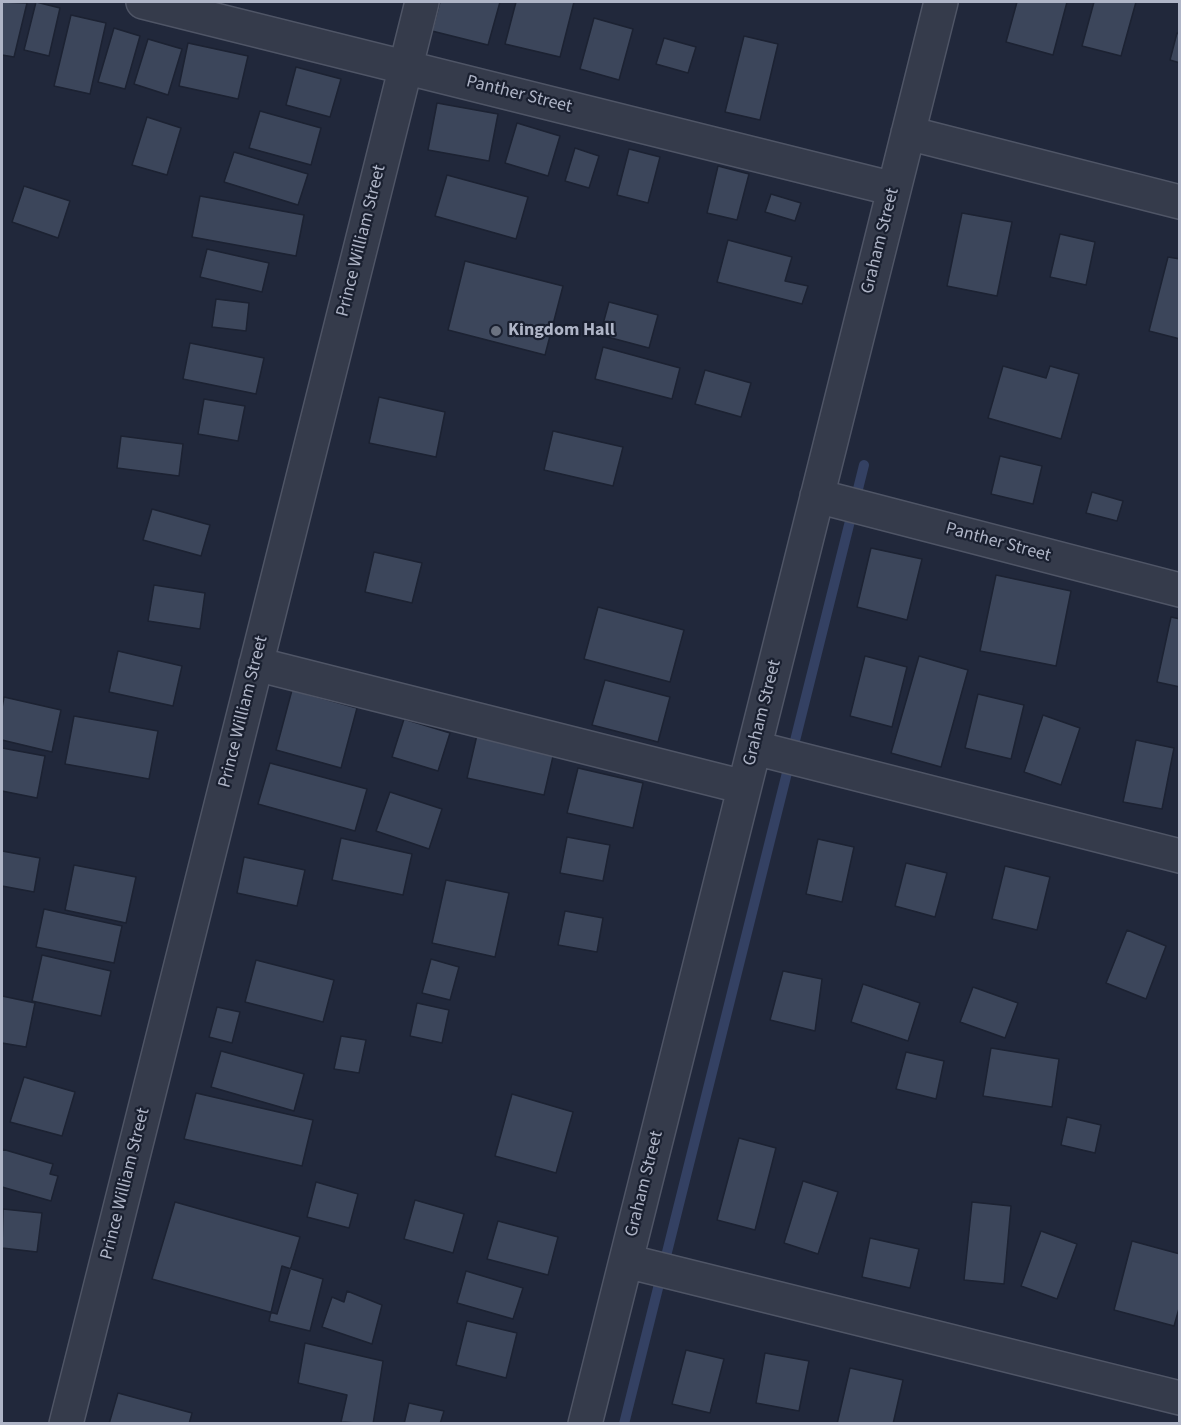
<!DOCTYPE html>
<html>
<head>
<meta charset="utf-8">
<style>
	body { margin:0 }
	#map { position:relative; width:1181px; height:1425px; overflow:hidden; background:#21283b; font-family:"Source Sans 3",sans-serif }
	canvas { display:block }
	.frame { position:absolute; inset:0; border:3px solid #afb5c7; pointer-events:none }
</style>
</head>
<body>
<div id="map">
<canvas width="1181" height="1425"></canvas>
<div class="frame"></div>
</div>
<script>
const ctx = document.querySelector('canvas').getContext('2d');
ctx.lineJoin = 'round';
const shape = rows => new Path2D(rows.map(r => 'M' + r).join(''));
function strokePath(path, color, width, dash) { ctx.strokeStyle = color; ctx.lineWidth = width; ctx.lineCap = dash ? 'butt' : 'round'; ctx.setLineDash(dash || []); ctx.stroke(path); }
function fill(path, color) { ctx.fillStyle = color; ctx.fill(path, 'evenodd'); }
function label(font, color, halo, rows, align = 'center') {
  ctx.font = font + ' "Source Sans 3",sans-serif'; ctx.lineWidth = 4.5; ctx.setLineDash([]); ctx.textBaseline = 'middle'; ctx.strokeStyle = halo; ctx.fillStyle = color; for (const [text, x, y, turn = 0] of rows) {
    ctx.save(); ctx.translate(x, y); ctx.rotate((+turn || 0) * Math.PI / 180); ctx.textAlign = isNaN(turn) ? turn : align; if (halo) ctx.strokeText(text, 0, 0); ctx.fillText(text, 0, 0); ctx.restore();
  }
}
strokePath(shape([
	[624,1424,864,465]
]), '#344163', 10);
const building = shape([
	[2,2,27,3,14,57,2,55,2,2],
	[36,2,60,8,49,56,24,50,36,2],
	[440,2,500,2,488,45,432,31,440,2],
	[516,2,574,2,560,57,505,44,516,2],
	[1017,2,1067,2,1053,55,1006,42,1017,2],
	[1094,2,1136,2,1121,56,1082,46,1094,2],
	[71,15,106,23,90,94,54,86,71,15],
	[594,18,633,29,619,80,580,69,594,18],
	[114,28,140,36,125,89,98,82,114,28],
	[1177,33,1180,34,1180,63,1170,60,1177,33],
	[744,36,778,44,760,120,725,112,744,36],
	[664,38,696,47,688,73,656,64,664,38],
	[148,39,182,49,168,95,134,84,148,39],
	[188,43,248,56,238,99,179,86,188,43],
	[296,67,341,79,330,117,286,105,296,67],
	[437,103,498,114,489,161,428,150,437,103],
	[260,111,321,128,311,165,249,148,260,111],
	[147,117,181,128,167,175,132,165,147,117],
	[517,123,560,136,548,176,505,163,517,123],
	[575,148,599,156,589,188,565,181,575,148],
	[629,149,660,157,648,203,617,195,629,149],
	[234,152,308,174,298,205,224,182,234,152],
	[718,166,749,174,737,220,707,213,718,166],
	[447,175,528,197,516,239,435,216,447,175],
	[24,186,70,201,58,238,12,222,24,186],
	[771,194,801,203,795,221,765,212,771,194],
	[200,196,304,215,296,256,192,237,200,196],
	[962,213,1012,222,997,296,947,286,962,213],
	[1060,234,1095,242,1086,285,1050,277,1060,234],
	[728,240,792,257,785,281,808,286,802,304,717,282,728,240],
	[207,249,269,263,262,292,200,277,207,249],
	[1168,257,1180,259,1180,339,1149,331,1168,257],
	[465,261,563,286,545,355,448,330,465,261],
	[216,299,249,303,246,331,212,327,216,299],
	[609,302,658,315,649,348,600,335,609,302],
	[190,343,264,358,256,394,183,379,190,343],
	[603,347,680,368,672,399,595,379,603,347],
	[1003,366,1046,378,1050,366,1079,374,1061,439,988,418,1003,366],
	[705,370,751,383,741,417,695,404,705,370],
	[379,397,445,412,436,457,369,443,379,397],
	[204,399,245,406,238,441,198,434,204,399],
	[553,431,623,447,613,486,544,470,553,431],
	[121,436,183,444,179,476,117,468,121,436],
	[1000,456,1042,466,1033,504,991,494,1000,456],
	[1092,492,1123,501,1117,521,1086,513,1092,492],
	[152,509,210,525,201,556,143,540,152,509],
	[871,548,922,559,907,620,857,607,871,548],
	[374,552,422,563,412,603,365,592,374,552],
	[996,575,1071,591,1056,666,980,651,996,575],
	[154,585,205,593,200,629,148,621,154,585],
	[598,607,684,630,670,682,584,659,598,607],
	[1171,617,1180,619,1180,687,1157,682,1171,617],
	[118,651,182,666,173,706,109,692,118,651],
	[865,656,907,667,892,727,850,716,865,656],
	[919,656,968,670,941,767,891,753,919,656],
	[605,680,670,697,658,742,592,725,605,680],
	[292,690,357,708,341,768,276,750,292,690],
	[978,694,1024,705,1011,759,965,748,978,694],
	[4,697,61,710,52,752,2,740,2,708,4,697],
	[1043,715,1080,728,1061,785,1024,772,1043,715],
	[74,716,158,731,149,779,65,764,74,716],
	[404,719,450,733,438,771,392,757,404,719],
	[477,735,554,752,544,795,467,778,477,735],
	[1136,740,1174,748,1162,809,1123,802,1136,740],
	[2,748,45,756,37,798,2,791,2,748],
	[270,763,367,789,355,831,258,804,270,763],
	[578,768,643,783,633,828,567,813,578,768],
	[390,792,442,809,429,849,376,831,390,792],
	[567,837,610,845,603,881,560,873,567,837],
	[341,838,412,854,403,895,332,880,341,838],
	[818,839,854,847,842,902,806,894,818,839],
	[2,851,40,858,34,892,2,886,2,851],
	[244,857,305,870,297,906,237,893,244,857],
	[906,863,947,873,935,917,895,906,906,863],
	[74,865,136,877,126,923,65,910,74,865],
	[1005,866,1050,877,1037,930,992,919,1005,866],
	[446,880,509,893,495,957,432,943,446,880],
	[44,909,122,926,114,963,36,947,44,909],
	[565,911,603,918,597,952,558,945,565,911],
	[1127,930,1166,946,1146,999,1106,983,1127,930],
	[42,955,111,971,101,1016,32,1001,42,955],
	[431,959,459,967,450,1000,422,993,431,959],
	[256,960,334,980,323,1022,245,1002,256,960],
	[783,971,822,979,815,1031,770,1020,783,971],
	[863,984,920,1003,908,1041,851,1022,863,984],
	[973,987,1018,1003,1005,1038,960,1022,973,987],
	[2,996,35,1003,26,1047,2,1043,2,996],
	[417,1003,449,1010,442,1043,410,1036,417,1003],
	[217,1007,240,1012,232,1043,209,1037,217,1007],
	[341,1036,366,1040,359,1073,334,1069,341,1036],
	[991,1048,1059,1059,1052,1107,983,1096,991,1048],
	[221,1051,304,1074,294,1111,211,1087,221,1051],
	[906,1052,944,1061,936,1099,896,1089,906,1052],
	[24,1077,75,1092,62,1136,10,1122,24,1077],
	[196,1093,313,1120,302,1166,184,1139,196,1093],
	[512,1094,573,1112,556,1173,495,1156,512,1094],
	[1067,1117,1101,1125,1095,1153,1061,1145,1067,1117],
	[739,1138,776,1148,755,1230,717,1220,739,1138],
	[2,1149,53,1164,50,1174,58,1176,51,1201,2,1187,2,1149],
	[803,1181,838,1192,818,1254,784,1243,803,1181],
	[316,1182,358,1194,349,1228,307,1217,316,1182],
	[415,1200,464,1214,453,1253,404,1239,415,1200],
	[175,1202,300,1237,277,1314,152,1279,175,1202],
	[972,1202,1011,1206,1004,1284,964,1280,972,1202],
	[3,1209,42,1213,37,1252,2,1248,3,1209],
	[498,1221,558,1237,548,1275,487,1259,498,1221],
	[1041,1231,1077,1244,1057,1299,1021,1286,1041,1231],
	[870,1238,919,1249,910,1288,862,1277,870,1238],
	[1132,1241,1180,1254,1180,1305,1174,1326,1114,1310,1132,1241],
	[282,1266,323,1279,310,1331,269,1321,282,1266],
	[466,1271,523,1288,513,1319,457,1303,466,1271],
	[347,1291,382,1305,372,1344,322,1327,332,1297,344,1302,347,1291],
	[467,1321,517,1333,506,1378,456,1365,467,1321],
	[305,1343,383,1361,373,1424,341,1422,347,1395,298,1383,305,1343],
	[686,1350,724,1359,710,1413,672,1404,686,1350],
	[765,1353,809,1361,799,1411,756,1403,765,1353],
	[850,1368,903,1380,893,1424,837,1424,850,1368],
	[118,1393,192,1413,189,1424,109,1424,118,1393],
	[409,1403,444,1411,440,1424,404,1424,409,1403]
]);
fill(building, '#3c465b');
strokePath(building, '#1c2232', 1.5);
const minor = shape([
	[143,2,894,189],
	[908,133,1180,202],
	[817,496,1180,590],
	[256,664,744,787],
	[755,748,1180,856],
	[626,1261,1180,1398],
	[66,1424,422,2],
	[585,1424,941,2]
]);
strokePath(minor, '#4f5566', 36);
strokePath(minor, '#353b4b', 33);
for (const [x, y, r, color] of [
	[496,331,6,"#6b7280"]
]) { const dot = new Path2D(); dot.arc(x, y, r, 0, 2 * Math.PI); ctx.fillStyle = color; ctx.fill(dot); strokePath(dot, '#1a2030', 2); }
label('18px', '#afb5c7', '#1a2030', [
	["Panther Street",519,95,14],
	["Prince William Street",362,241,-76],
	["Graham Street",881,241,-76],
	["Panther Street",998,543,15],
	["Prince William Street",244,712,-76],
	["Graham Street",763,713,-76],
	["Prince William Street",126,1184,-76],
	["Graham Street",645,1184,-76]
]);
label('bold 18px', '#afb5c7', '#1a2030', [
	["Kingdom Hall",508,331]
], 'left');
</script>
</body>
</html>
